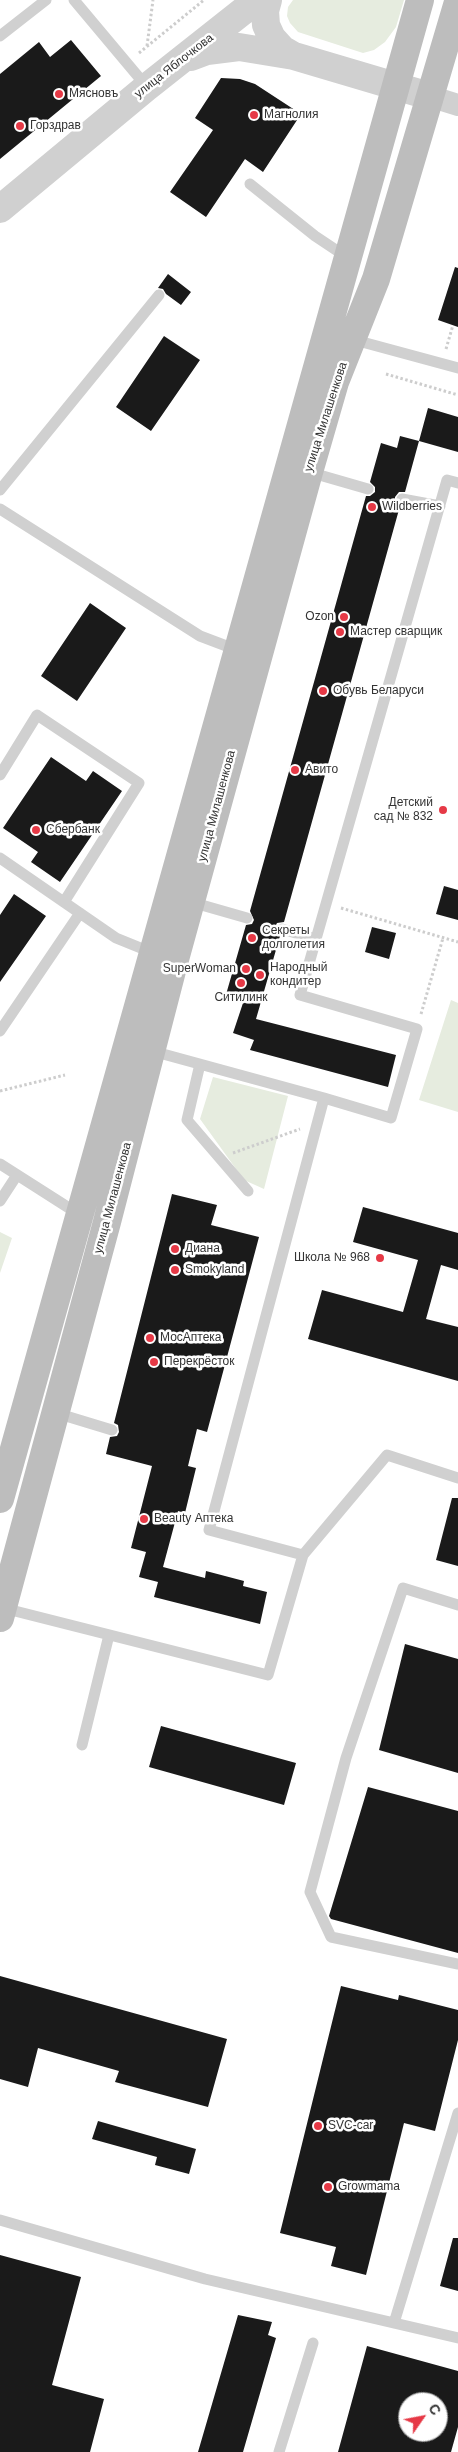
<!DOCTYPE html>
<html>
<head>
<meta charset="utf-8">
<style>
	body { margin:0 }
	#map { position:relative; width:458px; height:2452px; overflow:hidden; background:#fff; font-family:Arial,sans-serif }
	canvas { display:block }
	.north { position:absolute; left:398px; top:2392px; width:50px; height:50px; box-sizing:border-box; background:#fff; border:1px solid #adadad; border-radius:50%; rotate:57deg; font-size:14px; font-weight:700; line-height:20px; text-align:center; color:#333 }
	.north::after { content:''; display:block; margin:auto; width:18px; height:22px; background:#e63946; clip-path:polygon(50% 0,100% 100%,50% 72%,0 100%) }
</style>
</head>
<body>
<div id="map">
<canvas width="458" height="2452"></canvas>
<div class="north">С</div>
</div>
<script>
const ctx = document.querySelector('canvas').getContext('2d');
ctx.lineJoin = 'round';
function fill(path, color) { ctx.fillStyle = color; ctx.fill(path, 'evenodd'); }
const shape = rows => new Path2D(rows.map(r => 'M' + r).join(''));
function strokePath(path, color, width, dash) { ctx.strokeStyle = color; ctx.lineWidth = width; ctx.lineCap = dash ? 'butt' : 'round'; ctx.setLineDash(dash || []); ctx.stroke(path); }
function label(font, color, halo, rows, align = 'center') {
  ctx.font = font + ' Arial,sans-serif'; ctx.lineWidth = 5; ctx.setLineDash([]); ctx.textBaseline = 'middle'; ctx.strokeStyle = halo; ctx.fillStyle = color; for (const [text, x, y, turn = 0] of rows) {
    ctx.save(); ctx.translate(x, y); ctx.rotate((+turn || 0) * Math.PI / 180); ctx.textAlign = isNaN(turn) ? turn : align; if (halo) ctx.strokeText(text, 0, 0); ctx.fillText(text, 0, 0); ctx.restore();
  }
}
fill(shape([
	[293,0,404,0,396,27,385,42,374,50,363,53,298,32,290,23,287,16,288,7],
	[451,1000,458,1003,458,1112,419,1100],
	[213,1077,288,1096,264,1189,244,1180,200,1119],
	[0,1232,12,1238,0,1273]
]), '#e6ecdf');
fill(shape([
	[71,40,101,76,0,159,0,74,39,42,50,57],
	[221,78,240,79,255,84,301,114,263,172,245,159,206,217,170,192,213,130,195,118],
	[455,267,458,268,458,327,438,320],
	[168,274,191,292,181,305,166,294,163,289,158,288],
	[164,336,200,360,151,431,116,407],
	[428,408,458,417,458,452,419,441],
	[400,436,419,441,405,492,399,492,395,497,395,502,400,506,284,922,277,923,275,927,276,934,280,936,256,1019,396,1055,388,1087,250,1050,254,1040,233,1033,243,1003,225,998,246,925,252,924,254,920,250,911,366,496,370,496,375,492,375,487,370,482,381,443,397,448],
	[90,603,126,628,77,701,41,676],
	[51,757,86,781,93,771,122,791,60,882,31,862,38,852,3,828],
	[444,886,458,890,458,920,436,914],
	[14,894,46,916,0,982,0,915],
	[372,927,396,933,389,959,365,952],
	[172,1194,217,1205,211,1225,259,1237,207,1432,197,1429,188,1466,196,1468,185,1513,178,1511,163,1567,205,1578,206,1571,244,1581,243,1586,267,1592,260,1624,154,1597,158,1582,139,1577,146,1552,131,1548,152,1466,106,1454,110,1437,117,1436,119,1432,118,1425,114,1423],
	[363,1207,458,1233,458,1270,441,1265,426,1319,458,1327,458,1381,308,1339,322,1290,403,1312,418,1260,353,1242],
	[452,1498,458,1498,458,1566,436,1560],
	[405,1644,458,1659,458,1773,379,1750],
	[161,1726,296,1763,284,1805,149,1767],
	[368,1787,458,1811,458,1953,331,1919,329,1916],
	[0,1976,227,2039,208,2107,115,2082,119,2071,38,2048,28,2087,0,2079],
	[341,1986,398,2000,399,1995,458,2010,458,2040,435,2131,404,2123,366,2275,331,2266,336,2247,280,2233],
	[98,2121,196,2149,189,2174,155,2165,157,2157,92,2139],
	[453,2238,458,2238,458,2291,440,2286],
	[0,2255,81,2277,52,2385,104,2399,90,2452,0,2452],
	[238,2315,272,2322,268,2335,276,2338,243,2452,198,2452],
	[367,2346,458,2371,458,2427,451,2452,338,2452],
	[408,2402,438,2402,438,2432,408,2432]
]), '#1a1a1a');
strokePath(shape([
	[147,46,153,0],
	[139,53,204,0],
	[446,349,453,325],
	[386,374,458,395],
	[341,908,458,942],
	[421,1014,443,938],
	[0,1091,65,1075],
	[233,1153,300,1129]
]), '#cdcdcd', 3, [2.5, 2.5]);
strokePath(shape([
	[74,0,147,87],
	[0,36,46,0],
	[250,184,315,236,348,258],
	[351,339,458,368],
	[309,472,368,489],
	[0,490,159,295],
	[402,499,440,506],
	[0,509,200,636,237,650],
	[0,775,37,715,139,783,64,902],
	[0,858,116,938,153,953],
	[191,902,247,918],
	[282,929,316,939],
	[0,1031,80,913],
	[152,1051,324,1098,209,1530,303,1555],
	[200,1064,187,1120,248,1191],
	[324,1098,391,1118,417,1029,300,995,447,480,458,483],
	[0,1164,80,1215],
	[0,1201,17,1175],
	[56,1413,112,1430],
	[458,1605,403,1588,346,1758,310,1892,331,1937,458,1964],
	[3,1608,268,1675,303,1555,387,1455,458,1478],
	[82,1745,109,1635],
	[0,2220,205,2279,458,2338],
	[394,2323,458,2113],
	[279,2452,313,2343]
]), '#d0d0d0', 11);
strokePath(shape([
	[429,96,458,105]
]), '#d0d0d0', 22);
strokePath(shape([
	[268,0,265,11,266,25,272,38,282,49,294,56],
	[191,57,207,51,239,47,294,56,429,96],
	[0,209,147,87,257,0]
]), '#d0d0d0', 28);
strokePath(shape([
	[0,1499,420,0],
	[0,1618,107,1222,174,963,309,472,335,382,376,279,458,2]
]), '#bdbdbd', 28);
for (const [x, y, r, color] of [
	[59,94,5,"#e63946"],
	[254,115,5,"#e63946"],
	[20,126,5,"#e63946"],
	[372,507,5,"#e63946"],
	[344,617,5,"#e63946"],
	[340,632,5,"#e63946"],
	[323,691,5,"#e63946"],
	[295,770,5,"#e63946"],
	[443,810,5,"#e63946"],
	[36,830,5,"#e63946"],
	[252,938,5,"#e63946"],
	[246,969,5,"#e63946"],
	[260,975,5,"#e63946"],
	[241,983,5,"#e63946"],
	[175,1249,5,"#e63946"],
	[380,1258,5,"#e63946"],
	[175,1270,5,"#e63946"],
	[150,1338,5,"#e63946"],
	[154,1362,5,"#e63946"],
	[144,1519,5,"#e63946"],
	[318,2126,5,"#e63946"],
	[328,2187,5,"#e63946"]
]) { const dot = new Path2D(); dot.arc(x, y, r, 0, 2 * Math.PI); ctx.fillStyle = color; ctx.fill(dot); strokePath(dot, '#fff', 2); }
label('12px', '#333', '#fff', [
	["улица Яблочкова",174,66,-38],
	["улица Милашенкова",326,417,-72],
	["улица Милашенкова",217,806,-75],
	["улица Милашенкова",113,1198,-75]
]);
label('12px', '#333', '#fff', [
	["Мясновъ",69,94],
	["Магнолия",264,115],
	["Горздрав",30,126],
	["Wildberries",382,507],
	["Ozon",334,617,"right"],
	["Мастер сварщик",350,632],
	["Обувь Беларуси",333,691],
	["Авито",305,770],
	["Детский",433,803,"right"],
	["сад № 832",433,817,"right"],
	["Сбербанк",46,830],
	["Секреты",262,931],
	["долголетия",262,945],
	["Народный",270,968],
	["кондитер",270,982],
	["SuperWoman",236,969,"right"],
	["Ситилинк",241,998,"center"],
	["Диана",185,1249],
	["Школа № 968",370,1258,"right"],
	["Smokyland",185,1270],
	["МосАптека",160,1338],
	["Перекрёсток",164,1362],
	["Beauty Аптека",154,1519],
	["SVC-car",328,2126],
	["Growmama",338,2187]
], 'left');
</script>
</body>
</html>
